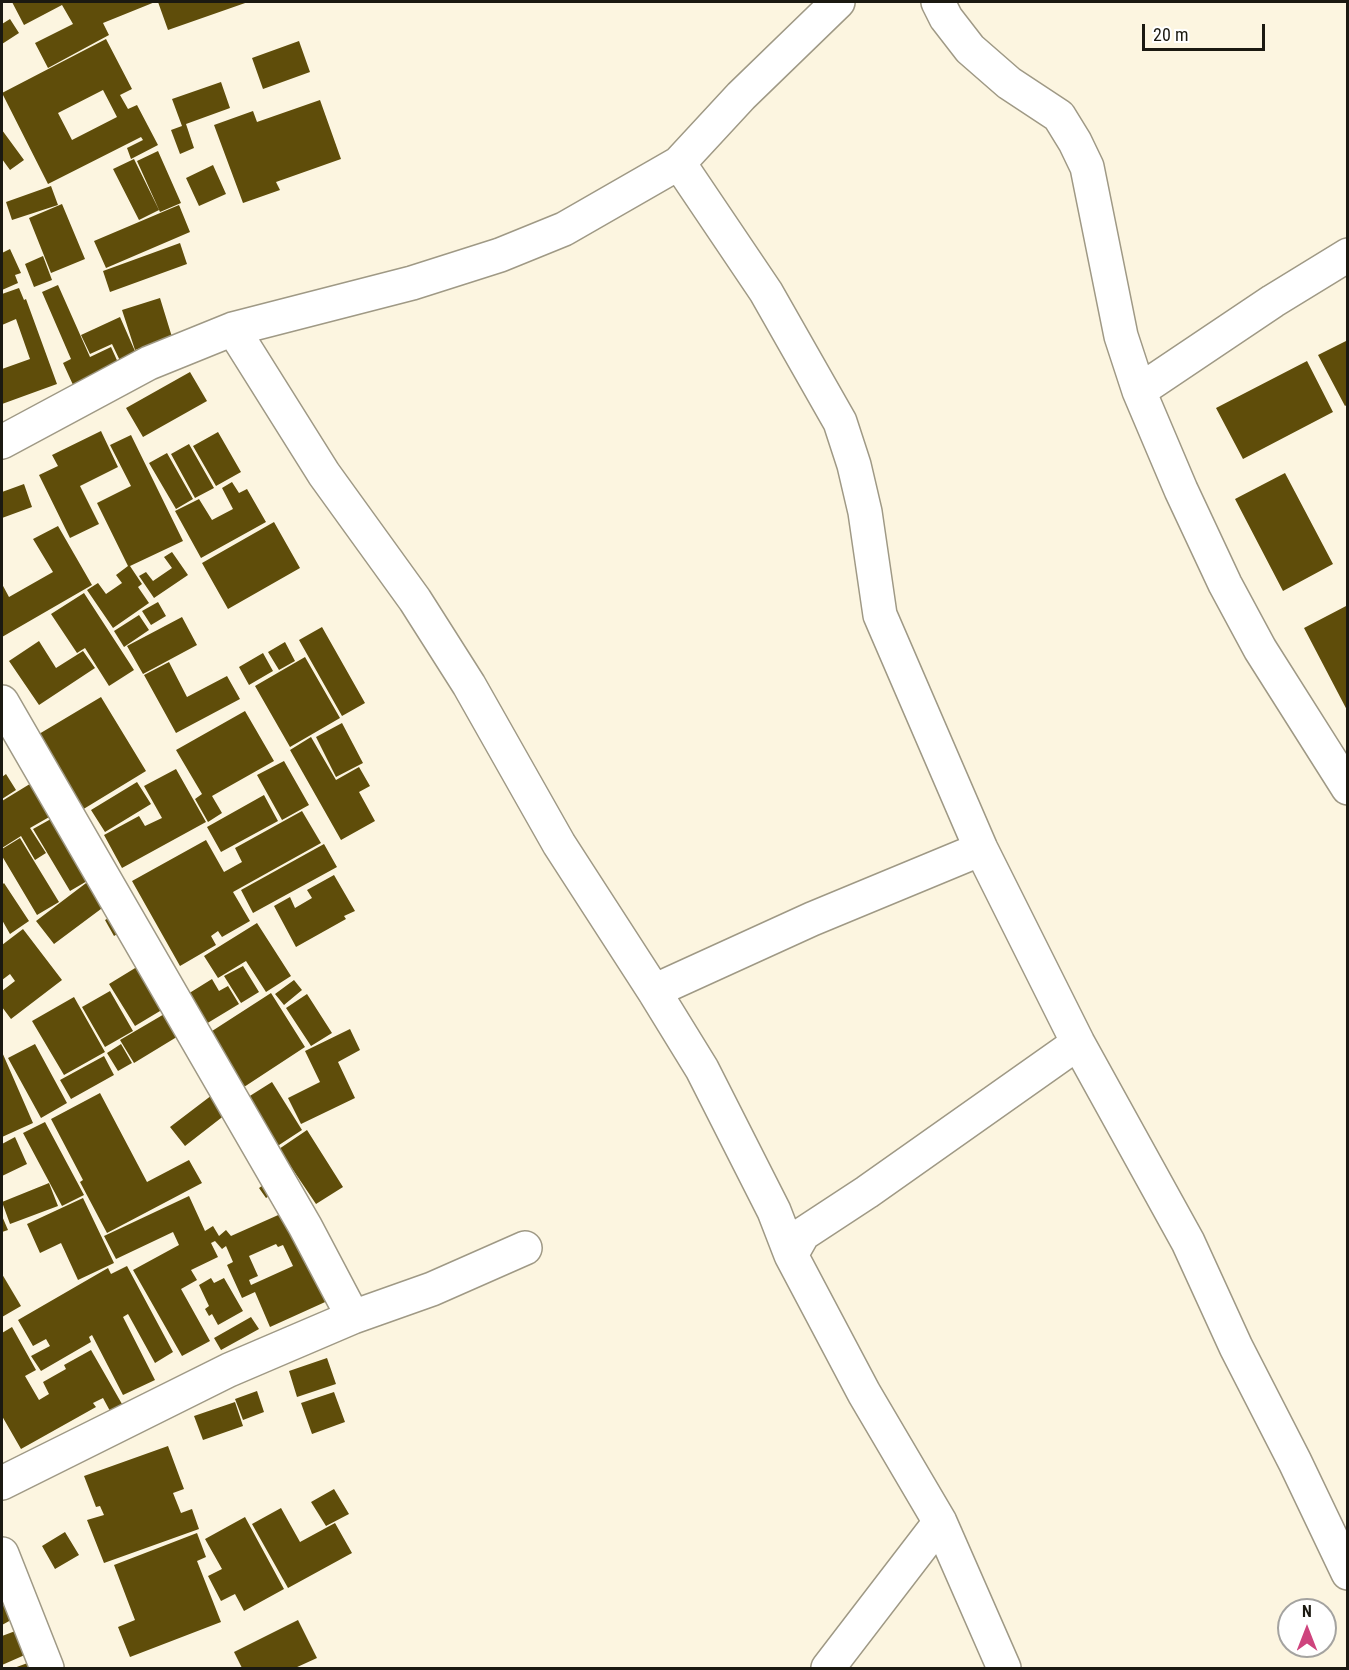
<!DOCTYPE html>
<html>
<head>
<meta charset="utf-8">
<style>
	body { margin:0 }
	#map { position:relative; width:1349px; height:1670px; overflow:hidden; background:#fcf5e0; font-family:"Roboto Condensed",sans-serif }
	canvas { display:block }
	.frame { position:absolute; inset:0; border:3px solid #1b1911; pointer-events:none }
	.north { position:absolute; left:1277px; top:1598px; width:60px; height:60px; box-sizing:border-box; background:#fff; border:2px solid #a4a3a0; border-radius:50%; rotate:0deg; font-size:16px; font-weight:700; line-height:24px; text-align:center; color:#1b1911 }
	.north::after { content:''; display:block; margin:auto; width:21px; height:27px; background:#ce447d; clip-path:polygon(50% 0,100% 100%,50% 72%,0 100%) }
	.scale { position:absolute; left:1142px; top:24px; width:123px; height:27px; box-sizing:border-box; border:3px solid #1b1911; border-top:0; padding-left:8px; font-size:18px; line-height:21px; white-space:nowrap; color:#1b1911; -webkit-text-stroke:4px #fff; paint-order:stroke }
</style>
</head>
<body>
<div id="map">
<canvas width="1349" height="1670"></canvas>
<div class="frame"></div>
<div class="north">N</div>
<div class="scale">20 m</div>
</div>
<script>
const ctx = document.querySelector('canvas').getContext('2d');
ctx.lineJoin = 'round';
function fill(path, color) { ctx.fillStyle = color; ctx.fill(path, 'evenodd'); }
const shape = rows => new Path2D(rows.map(r => 'M' + r).join(''));
function strokePath(path, color, width, dash) { ctx.strokeStyle = color; ctx.lineWidth = width; ctx.lineCap = dash ? 'butt' : 'round'; ctx.setLineDash(dash || []); ctx.stroke(path); }
fill(shape([
	[12,2,155,2,103,23,109,35,48,68,35,43,73,24,62,5,24,25],
	[158,2,248,2,168,30],
	[10,19,19,33,2,44,2,24],
	[106,39,132,89,120,95,128,109,137,105,158,145,131,159,127,148,143,140,141,137,48,184,2,93],
	[103,90,117,117,72,140,58,113],
	[299,41,310,72,263,89,252,58],
	[221,82,230,108,186,124,194,148,180,154,171,130,182,126,172,99],
	[320,100,341,159,276,182,280,190,243,203,214,125,253,111,257,122],
	[2,130,24,160,10,170,2,159],
	[158,151,181,203,160,212,137,161],
	[134,159,159,210,139,220,113,169],
	[213,165,226,194,199,206,186,178],
	[51,186,58,205,12,220,6,202],
	[62,204,85,259,51,273,29,218],
	[179,205,190,232,106,268,94,241],
	[180,243,187,264,110,292,103,271],
	[10,249,21,273,15,275,18,283,2,290,2,253],
	[43,256,52,280,34,287,25,264],
	[58,285,90,357,111,347,120,367,74,387,63,363,71,359,42,292],
	[19,288,24,300,26,299,57,384,2,404,2,369,30,359,16,319,2,325,2,294],
	[160,298,172,337,135,350,122,310],
	[120,317,138,358,122,365,112,344,90,354,81,335],
	[1348,340,1348,404,1345,406,1318,355],
	[1307,361,1333,412,1243,459,1216,408],
	[190,372,207,401,143,437,126,408],
	[101,431,118,467,80,486,99,524,70,538,39,475,58,466,52,455],
	[218,432,241,472,216,486,193,446],
	[131,435,183,541,130,566,142,584,138,587,149,603,113,628,87,590,98,583,106,594,122,583,116,575,128,566,97,503,131,486,110,445],
	[189,444,214,488,195,498,171,454],
	[167,453,193,499,176,509,149,463],
	[1285,473,1333,564,1283,591,1235,499],
	[232,482,239,493,247,489,266,522,201,558,175,511,199,499,212,520,233,509,222,488],
	[24,484,32,507,2,518,2,492],
	[274,522,300,568,228,609,202,563],
	[58,526,92,585,2,637,2,584,9,597,53,572,33,539],
	[172,552,188,575,154,598,139,576,146,572,153,581,172,568,164,557],
	[84,593,134,670,109,686,85,648,77,653,51,614],
	[158,602,166,616,151,625,142,611],
	[1348,605,1348,712,1304,628],
	[139,615,149,630,124,647,114,631],
	[182,617,197,645,143,674,127,646],
	[322,627,365,703,342,716,299,640],
	[39,641,56,668,83,651,95,668,39,705,9,661],
	[285,642,295,661,279,670,268,652],
	[263,653,273,671,249,685,239,667],
	[305,657,340,718,290,747,255,686],
	[169,662,187,697,227,676,240,699,176,733,144,675],
	[101,697,146,771,77,813,57,781,65,776,39,734],
	[245,711,274,761,212,796,222,813,208,822,195,799,202,794,176,750],
	[342,723,363,763,336,777,316,737],
	[311,737,336,780,359,767,370,786,359,792,375,821,341,840,290,750],
	[284,761,309,805,282,820,257,775],
	[176,769,206,822,122,868,104,835,139,816,145,826,162,818,144,786],
	[6,774,16,790,2,799,2,777],
	[38,779,58,812,30,828,46,853,35,860,21,836,2,848,2,801],
	[137,782,151,804,105,832,91,810],
	[264,795,278,821,221,852,207,827],
	[302,811,321,843,233,892,250,921,222,937,218,931,211,936,216,945,180,966,132,881,206,840,224,872,242,862,235,848],
	[58,815,94,877,70,891,33,829],
	[20,838,59,902,37,915,2,856,2,849],
	[324,844,337,867,253,913,241,890],
	[334,875,355,911,344,916,346,919,296,947,274,906,290,897,295,908,312,898,307,890],
	[94,877,113,900,54,944,36,921],
	[4,883,29,921,10,934,2,920,2,885],
	[118,913,127,928,114,936,105,920],
	[257,923,291,976,266,992,246,961,218,978,204,956],
	[23,929,62,980,11,1019,2,1007,2,991,15,981,10,974,2,980,2,945],
	[145,962,170,1005,135,1026,109,984],
	[243,966,259,992,241,1003,224,976],
	[212,979,219,991,228,986,239,1004,201,1027,183,997],
	[294,980,302,990,284,1005,275,994],
	[110,991,133,1031,105,1047,82,1007],
	[271,993,305,1047,244,1087,209,1033],
	[307,994,332,1033,311,1046,286,1008],
	[74,997,105,1052,64,1075,32,1021],
	[166,1013,180,1035,134,1063,120,1040],
	[350,1029,360,1050,338,1062,355,1098,301,1124,288,1098,320,1082,305,1051],
	[35,1044,67,1103,41,1118,8,1058],
	[121,1044,132,1063,118,1071,107,1053],
	[2,1052,33,1123,2,1137],
	[104,1056,114,1075,71,1099,60,1080],
	[272,1082,302,1130,276,1147,245,1099],
	[216,1092,230,1111,185,1146,170,1127],
	[100,1093,147,1182,189,1160,202,1183,107,1233,80,1182,83,1180,51,1119],
	[45,1122,84,1195,62,1206,23,1133],
	[307,1130,343,1187,316,1204,279,1149],
	[15,1137,27,1164,2,1176,2,1144],
	[272,1179,279,1189,266,1198,259,1188],
	[49,1183,58,1206,10,1224,2,1202],
	[189,1196,205,1231,213,1226,219,1236,226,1230,231,1236,294,1208,334,1298,270,1327,255,1292,242,1298,227,1265,233,1262,226,1246,222,1249,215,1241,211,1243,218,1257,191,1270,197,1280,181,1289,210,1341,182,1356,133,1270,179,1245,173,1232,116,1259,104,1236],
	[276,1244,278,1247,283,1245,293,1266,251,1285,249,1280,258,1276,249,1256],
	[83,1198,114,1263,78,1280,61,1243,40,1253,27,1224],
	[2,1216,8,1230,2,1232],
	[127,1266,173,1352,155,1363,128,1314,123,1317,155,1380,123,1395,92,1335,89,1337,91,1342,41,1371,31,1356,50,1346,46,1339,33,1346,18,1320,108,1268,111,1274],
	[2,1274,21,1306,2,1317],
	[211,1278,214,1283,224,1278,243,1311,218,1325,212,1314,209,1316,205,1309,209,1306,199,1285],
	[251,1317,259,1329,221,1350,214,1338],
	[12,1327,36,1370,25,1376,39,1400,49,1394,43,1382,66,1369,64,1365,91,1350,122,1404,110,1411,103,1398,93,1403,96,1407,21,1449,2,1416,2,1333],
	[327,1358,336,1384,297,1397,289,1371],
	[257,1391,264,1412,243,1420,235,1399],
	[334,1392,345,1422,312,1434,301,1403],
	[235,1402,243,1426,203,1440,194,1416],
	[168,1446,184,1489,173,1493,181,1513,192,1509,199,1529,104,1563,87,1520,104,1515,100,1506,96,1507,84,1476],
	[334,1489,349,1514,326,1526,311,1502],
	[281,1508,300,1542,335,1523,352,1553,288,1588,252,1524],
	[245,1517,284,1589,244,1611,235,1594,221,1601,208,1576,222,1569,205,1539],
	[65,1532,79,1555,55,1569,42,1546],
	[197,1533,206,1557,197,1561,221,1622,130,1657,118,1627,135,1620,114,1565],
	[2,1600,11,1620,2,1625],
	[298,1620,317,1658,295,1668,242,1668,234,1652],
	[18,1630,27,1654,2,1665,2,1636],
	[33,1661,36,1668,14,1668]
]), '#5f4d0a');
const street = shape([
	[938,2,946,18,970,49,1009,83,1059,116,1075,142,1087,167,1121,336,1139,391,1181,490,1225,584,1260,649,1348,788],
	[679,163,766,292,840,422,854,465,865,512,880,615,981,849,1078,1043,1188,1242,1236,1347,1295,1462,1348,1573],
	[233,329,324,474,415,600,469,685,559,844,654,991,702,1069,774,1211,791,1255],
	[1139,391,1273,301,1348,255],
	[2,442,149,363,233,329,412,283,500,255,564,229,679,163,741,96,838,2],
	[2,702,305,1226,353,1317],
	[654,991,812,919,981,849],
	[2,1483,229,1370,353,1317,432,1289,525,1248],
	[2,1554,47,1668],
	[828,1668,940,1522],
	[1004,1668,940,1522,864,1393,791,1255,803,1234,867,1192,1078,1043]
]);
strokePath(street, '#9f9985', 36);
strokePath(street, '#fff', 33);
</script>
</body>
</html>
